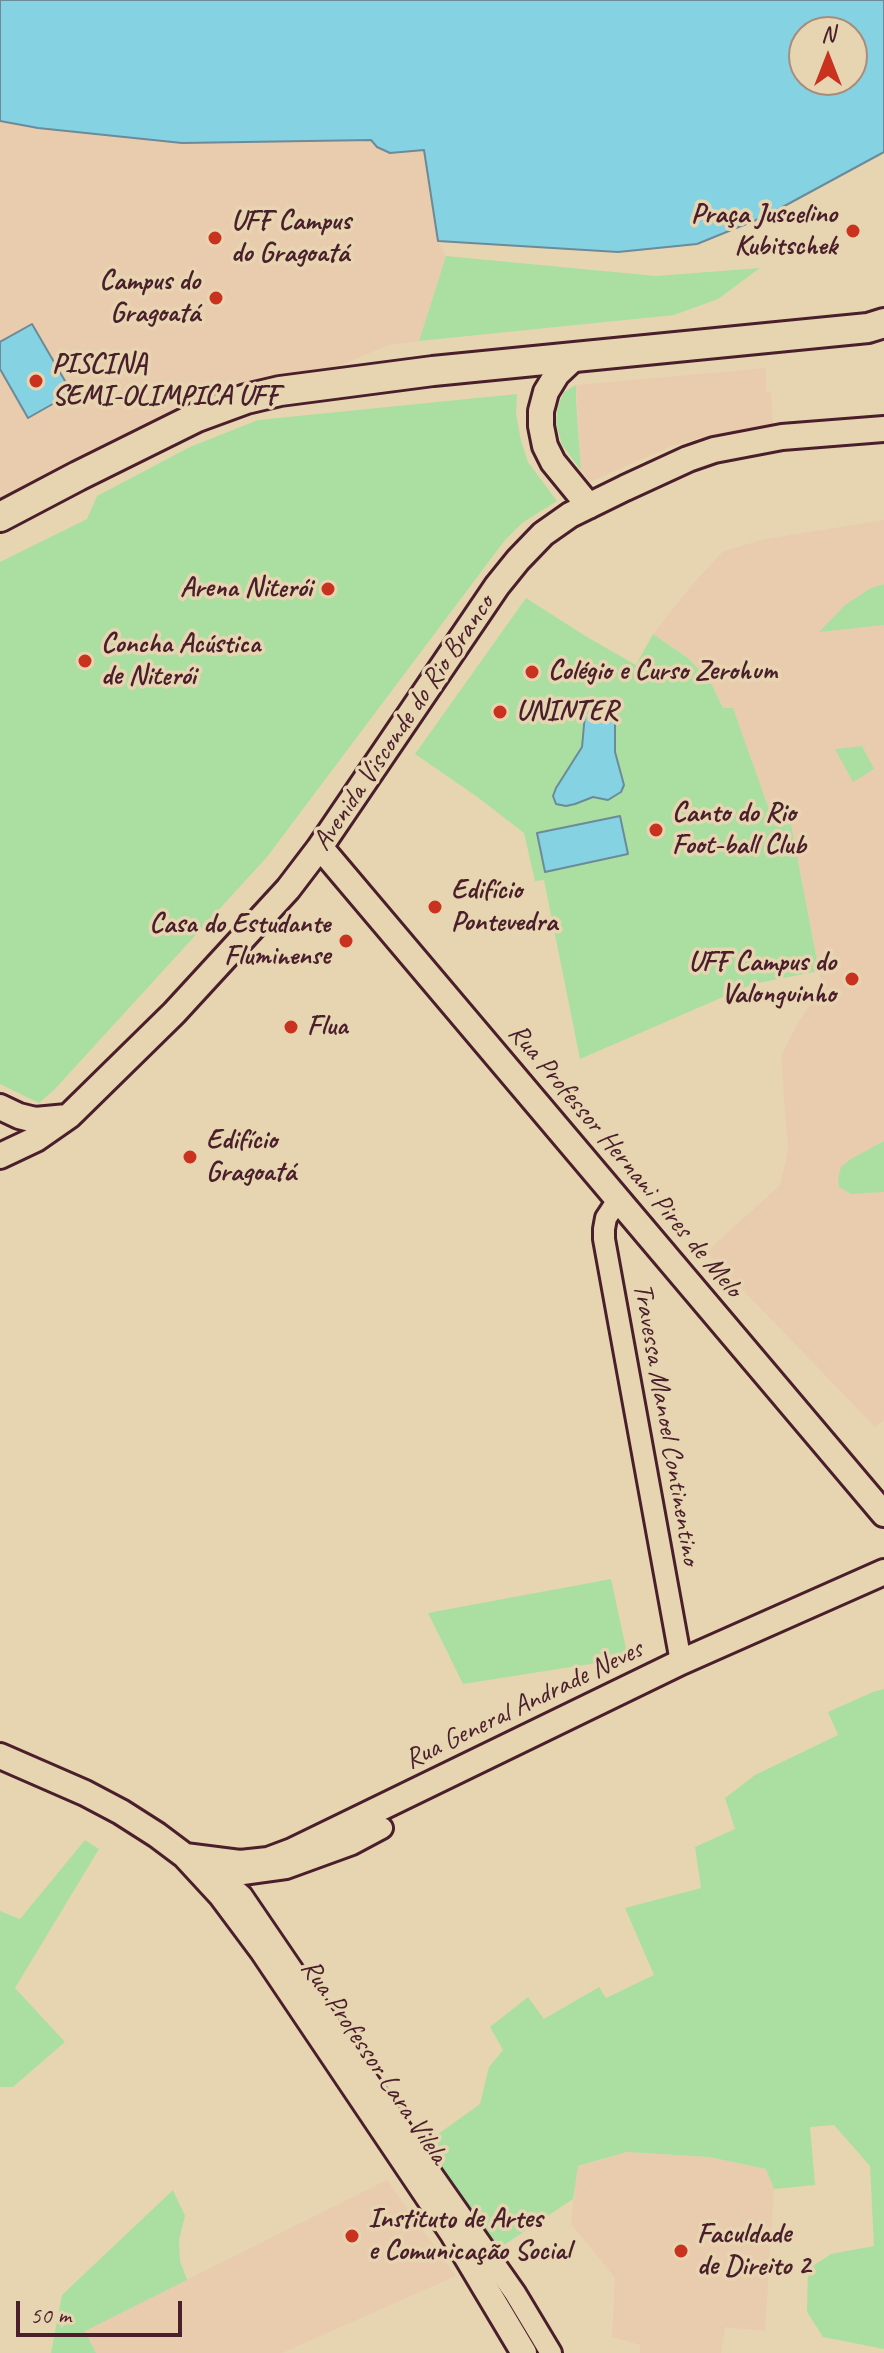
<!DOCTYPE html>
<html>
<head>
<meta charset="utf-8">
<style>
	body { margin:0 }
	#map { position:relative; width:884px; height:2353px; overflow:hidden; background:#e7d5b2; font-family:Caveat,sans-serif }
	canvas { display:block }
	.north { position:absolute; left:788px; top:16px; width:80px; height:80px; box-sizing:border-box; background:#e7d5b2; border:2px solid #a88c7c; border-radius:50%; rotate:0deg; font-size:22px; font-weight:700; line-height:32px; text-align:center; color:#4a1f2b }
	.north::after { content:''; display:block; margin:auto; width:28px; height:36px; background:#c8321e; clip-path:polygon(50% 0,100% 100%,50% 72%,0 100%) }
	.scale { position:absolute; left:16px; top:2301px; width:166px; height:36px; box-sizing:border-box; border:4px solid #4a1f2b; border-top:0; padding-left:10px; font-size:24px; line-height:28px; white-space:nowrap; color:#4a1f2b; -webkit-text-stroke:6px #e7d5b2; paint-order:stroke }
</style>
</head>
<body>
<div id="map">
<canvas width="884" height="2353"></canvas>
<div class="north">N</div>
<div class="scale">50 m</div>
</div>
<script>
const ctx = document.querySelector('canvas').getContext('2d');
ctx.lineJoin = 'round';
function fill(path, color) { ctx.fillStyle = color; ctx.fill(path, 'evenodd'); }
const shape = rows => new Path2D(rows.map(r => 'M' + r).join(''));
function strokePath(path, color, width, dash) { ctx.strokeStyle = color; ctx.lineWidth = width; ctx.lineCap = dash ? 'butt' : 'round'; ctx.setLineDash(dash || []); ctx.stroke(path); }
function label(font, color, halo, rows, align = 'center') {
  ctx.font = font + ' Caveat,sans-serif'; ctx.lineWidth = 7; ctx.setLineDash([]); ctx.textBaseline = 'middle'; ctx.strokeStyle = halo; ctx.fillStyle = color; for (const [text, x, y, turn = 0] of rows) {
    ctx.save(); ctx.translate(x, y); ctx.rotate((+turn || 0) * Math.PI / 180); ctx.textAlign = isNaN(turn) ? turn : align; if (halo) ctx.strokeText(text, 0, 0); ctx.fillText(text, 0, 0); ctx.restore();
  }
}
fill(shape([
	[0,103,336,140,371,140,424,150,438,241,446,256,419,341,389,345,0,505],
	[766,368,766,392,771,391,773,426,706,436,672,446,590,482,581,470,576,385],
	[884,520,884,1420,875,1427,706,1252,780,1185,788,1151,781,1056,799,1021,822,986,791,824,775,826,733,708,723,708,710,681,688,658,653,634,691,586,723,551,765,539],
	[627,2152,709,2157,766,2169,774,2189,765,2331,725,2327,721,2353,640,2353,640,2345,612,2337,615,2278,571,2224,577,2167],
	[387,2180,456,2276,282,2353,96,2353,84,2331]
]), '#e9ccad');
fill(shape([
	[446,256,656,276,760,268,718,299,674,315,419,341],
	[576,385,576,400,581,470,562,445,556,423,558,406,564,392],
	[517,394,516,413,521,441,528,462,557,501,522,523,505,540,267,857,54,1090,39,1103,0,1084,0,562,87,519,97,496,190,447,258,420],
	[884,584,884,625,819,632,845,605,871,588],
	[526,598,587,637,636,665,653,634,688,658,710,681,723,708,733,708,775,826,791,824,819,971,753,984,580,1059,544,880,535,881,524,833,476,796,415,754],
	[862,746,874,769,853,782,835,749],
	[884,1141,884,1192,851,1194,839,1187,838,1179,841,1167,851,1159],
	[611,1579,628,1658,463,1684,428,1613],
	[884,1689,884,2349,823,2337,807,2312,808,2269,831,2254,874,2246,870,2166,834,2125,810,2127,815,2185,774,2189,766,2169,709,2157,627,2152,578,2166,573,2199,492,2253,420,2147,480,2104,489,2067,503,2050,490,2027,528,1997,544,2019,599,1987,606,1998,654,1975,625,1908,701,1888,695,1847,735,1829,725,1798,755,1775,838,1735,828,1712,873,1692],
	[85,1840,99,1849,15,1988,65,2042,13,2087,0,2087,0,1911,20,1919],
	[173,2190,185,2216,179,2240,180,2261,187,2280,85,2331,96,2353,51,2353,62,2295]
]), '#aadfa1');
const water = shape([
	[0,0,884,0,884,152,766,216,697,244,618,252,438,241,424,150,390,153,377,147,371,140,182,143,38,128,0,121,0,0],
	[804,32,852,32,852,80,804,80,804,32],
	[32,324,72,393,28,418,0,369,0,342,32,324],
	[602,709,611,712,615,719,615,752,624,785,621,792,608,800,593,797,575,804,566,806,556,804,553,796,556,788,582,747,585,714,591,710,602,709],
	[620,816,628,854,545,872,537,833,620,816]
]);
fill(water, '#85d2e3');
strokePath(water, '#6d8a99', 2);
const minor = shape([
	[618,1200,606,1218,604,1229,604,1239,681,1662],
	[382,1828,352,1844,286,1868,221,1877,242,1896,421,2159,515,2293,551,2353]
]);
const tertiary = shape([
	[574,358,557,374,546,392,541,411,541,426,545,446,553,462,589,506],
	[320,847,884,1514],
	[0,1107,19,1116,35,1120,67,1117],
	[0,1156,36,1139,69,1116,174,1013,288,889,320,847,497,586,518,560,543,534,570,515,625,488,688,459,714,450,782,437,884,429],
	[0,1756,85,1793,121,1812,157,1835,185,1856,221,1895,262,1950,453,2234,524,2353],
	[185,1856,240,1863,268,1860,292,1851,681,1662,884,1572]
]);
const secondary = shape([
	[0,517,78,476,197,417,246,399,280,391,433,371,868,328,884,323]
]);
strokePath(minor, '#4a1f2b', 26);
strokePath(tertiary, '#4a1f2b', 30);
strokePath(secondary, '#4a1f2b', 34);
strokePath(minor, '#e7d5b2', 20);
strokePath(tertiary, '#e7d5b2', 24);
strokePath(secondary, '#e7d5b2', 28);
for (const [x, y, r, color] of [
	[853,231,8,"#c8321e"],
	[215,238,8,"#c8321e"],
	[216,298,8,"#c8321e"],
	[36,381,8,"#c8321e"],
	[328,589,8,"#c8321e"],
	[85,661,8,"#c8321e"],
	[532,672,8,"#c8321e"],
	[500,712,8,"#c8321e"],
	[656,830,8,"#c8321e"],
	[435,907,8,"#c8321e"],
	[346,941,8,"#c8321e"],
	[852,979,8,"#c8321e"],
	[291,1027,8,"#c8321e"],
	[190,1157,8,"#c8321e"],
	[352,2236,8,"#c8321e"],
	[681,2251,8,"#c8321e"]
]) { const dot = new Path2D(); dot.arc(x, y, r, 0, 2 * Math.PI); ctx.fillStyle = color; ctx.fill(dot); strokePath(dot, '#e7d5b2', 3); }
label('bold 28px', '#4a1f2b', '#e7d5b2', [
	["Praça Juscelino",837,215,"right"],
	["Kubitschek",837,247,"right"],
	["UFF Campus",231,222],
	["do Gragoatá",231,254],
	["Campus do",200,282,"right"],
	["Gragoatá",200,314,"right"],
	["PISCINA",52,365],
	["SEMI-OLIMPICA UFF",52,397],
	["Arena Niterói",312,589,"right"],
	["Concha Acústica",101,645],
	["de Niterói",101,677],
	["Colégio e Curso Zerohum",548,672],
	["UNINTER",516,712],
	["Canto do Rio",672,814],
	["Foot-ball Club",672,846],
	["Edifício",451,891],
	["Pontevedra",451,923],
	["Casa do Estudante",330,925,"right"],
	["Fluminense",330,957,"right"],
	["UFF Campus do",836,963,"right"],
	["Valonguinho",836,995,"right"],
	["Flua",307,1027],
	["Edifício",206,1141],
	["Gragoatá",206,1173],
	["Instituto de Artes",368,2220],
	["e Comunicação Social",368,2252],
	["Faculdade",697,2235],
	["de Direito 2",697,2267]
], 'left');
label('28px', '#4a1f2b', '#e7d5b2', [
	["Avenida Visconde do Rio Branco",404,723,-56],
	["Rua Professor Hernani Pires de Melo",625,1161,50],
	["Travessa Manoel Continentino",666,1424,80],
	["Rua General Andrade Neves",524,1705,-26],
	["Rua Professor Lara Vilela",374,2062,56]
]);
</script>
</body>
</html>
